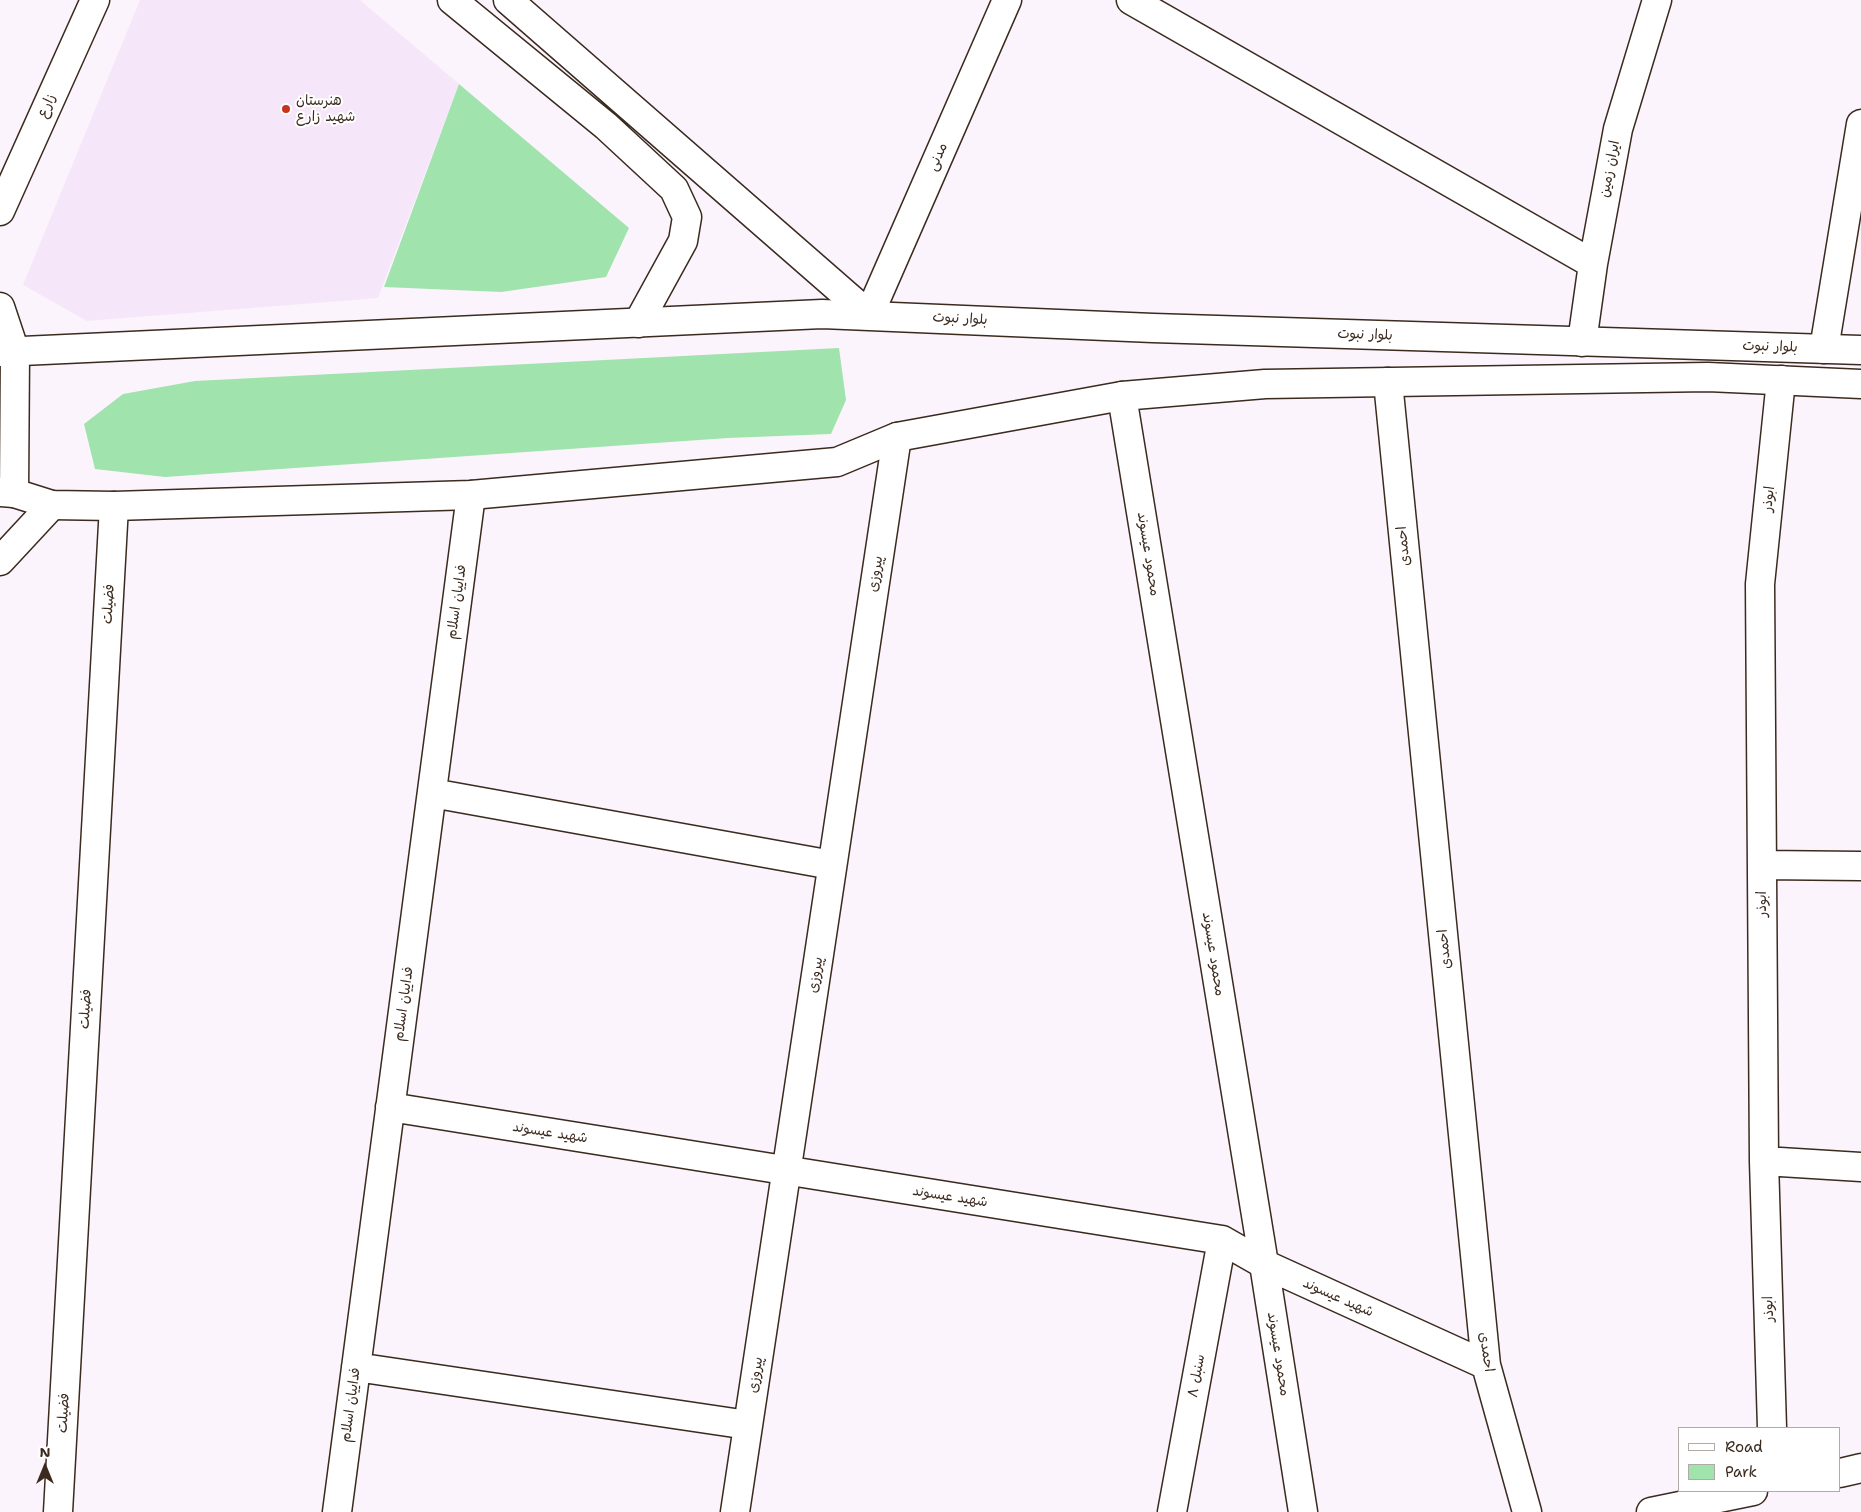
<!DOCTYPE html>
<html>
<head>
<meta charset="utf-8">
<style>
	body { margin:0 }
	#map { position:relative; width:1861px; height:1512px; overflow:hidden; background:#fbf4fc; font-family:"Shantell Sans",sans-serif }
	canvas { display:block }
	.legend { position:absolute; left:1678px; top:1427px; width:162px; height:65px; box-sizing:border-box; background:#fff; border:1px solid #b1aaa5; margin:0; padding:6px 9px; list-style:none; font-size:15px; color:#3b2a1e }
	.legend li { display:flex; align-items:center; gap:10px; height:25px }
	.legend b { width:25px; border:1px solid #b1aaa5 }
	.north { position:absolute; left:20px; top:1442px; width:50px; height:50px; -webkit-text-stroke:4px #fff; paint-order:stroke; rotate:0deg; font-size:14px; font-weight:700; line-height:20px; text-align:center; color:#3b2a1e }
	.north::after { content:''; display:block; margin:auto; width:18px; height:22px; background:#3b2a1e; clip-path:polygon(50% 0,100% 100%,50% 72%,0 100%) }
</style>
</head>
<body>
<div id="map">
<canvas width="1861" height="1512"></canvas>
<ul class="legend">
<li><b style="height:6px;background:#fff"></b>Road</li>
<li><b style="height:14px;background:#a0e3ad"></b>Park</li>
</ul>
<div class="north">N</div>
</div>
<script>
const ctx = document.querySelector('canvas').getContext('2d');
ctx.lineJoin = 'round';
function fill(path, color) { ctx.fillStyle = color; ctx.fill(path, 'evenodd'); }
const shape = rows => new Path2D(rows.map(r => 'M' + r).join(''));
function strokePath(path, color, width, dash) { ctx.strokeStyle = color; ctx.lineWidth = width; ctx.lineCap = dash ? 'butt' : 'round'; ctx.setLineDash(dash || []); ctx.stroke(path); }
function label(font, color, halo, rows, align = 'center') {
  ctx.font = font + ' "Shantell Sans","Playpen Sans Arabic",sans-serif'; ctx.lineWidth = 4; ctx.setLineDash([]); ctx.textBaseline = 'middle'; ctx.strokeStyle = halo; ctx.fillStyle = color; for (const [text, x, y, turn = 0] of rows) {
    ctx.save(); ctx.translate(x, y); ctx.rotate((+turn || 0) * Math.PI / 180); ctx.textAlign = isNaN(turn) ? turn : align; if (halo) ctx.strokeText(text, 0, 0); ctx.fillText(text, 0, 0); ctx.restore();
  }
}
fill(shape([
	[140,0,360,0,459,84,378,298,87,321,23,285]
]), '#f6e6f9');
fill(shape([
	[459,84,629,228,606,277,501,292,384,287],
	[839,348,846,400,831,434,728,438,165,477,95,469,84,424,123,394,195,381]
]), '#a0e3ad');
const street = shape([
	[452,0,606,126,674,189,687,217,683,241,638,323],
	[508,0,869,315,1007,0],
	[1131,0,1593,264],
	[0,211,95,0],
	[0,307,15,352,14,493],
	[1582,342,1593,264,1618,129,1657,0],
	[1824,349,1861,124],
	[1388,382,1486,1365,1527,1512],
	[1122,396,1264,1264,1303,1512],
	[0,561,52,505],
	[432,793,832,865],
	[1762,865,1861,866],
	[390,1107,1222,1240,1264,1264,1486,1365],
	[1764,1161,1861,1167],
	[356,1367,748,1425],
	[1772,1428,1764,1161,1760,584,1781,380],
	[58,1512,114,506],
	[337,1512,471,495],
	[735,1512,897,437],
	[1172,1512,1222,1240]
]);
const secondary = shape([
	[0,352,822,314,1153,328,1861,350],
	[0,492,14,493,52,505,114,506,471,495,837,462,897,437,1122,396,1265,384,1708,377,1861,384],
	[1840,1473,1861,1468],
	[1651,1512,1753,1491]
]);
strokePath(street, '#3b2a1e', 31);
strokePath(secondary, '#3b2a1e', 31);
strokePath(street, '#fff', 28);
strokePath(secondary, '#fff', 28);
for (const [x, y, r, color] of [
	[286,109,5,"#c8321e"]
]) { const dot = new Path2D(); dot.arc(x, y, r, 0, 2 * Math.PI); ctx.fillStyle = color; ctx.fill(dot); strokePath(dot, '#fff', 2); }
label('14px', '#3b2a1e', '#fff', [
	["هنرستان",296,101],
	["شهید زارع",296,117]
], 'left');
label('14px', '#3b2a1e', '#fff', [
	["زارع",47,106,-66],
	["مدنی",938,157,-66],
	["ایران زمین",1610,169,-79],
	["بلوار نبوت",960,319,3],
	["بلوار نبوت",1365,335,2],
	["بلوار نبوت",1770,347,2],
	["ابوذر",1769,499,-84],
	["احمدی",1404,546,-96],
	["محمود عیسوند",1148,554,81],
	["پیروزی",876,574,-81],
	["فداییان اسلام",457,602,-82],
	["فضیلت",109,604,-87],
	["ابوذر",1762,904,-90],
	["احمدی",1445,949,-96],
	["محمود عیسوند",1213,954,81],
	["پیروزی",816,975,-81],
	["فداییان اسلام",404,1004,-82],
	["فضیلت",86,1009,-87],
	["شهید عیسوند",550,1133,9],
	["شهید عیسوند",950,1197,9],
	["شهید عیسوند",1338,1298,24],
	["ابوذر",1769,1309,-92],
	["احمدی",1486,1352,82],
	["محمود عیسوند",1278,1354,81],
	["پیروزی",756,1375,-81],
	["سنبل ۸",1197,1376,-80],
	["فداییان اسلام",351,1405,-82],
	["فضیلت",64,1413,-87]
]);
</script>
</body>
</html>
